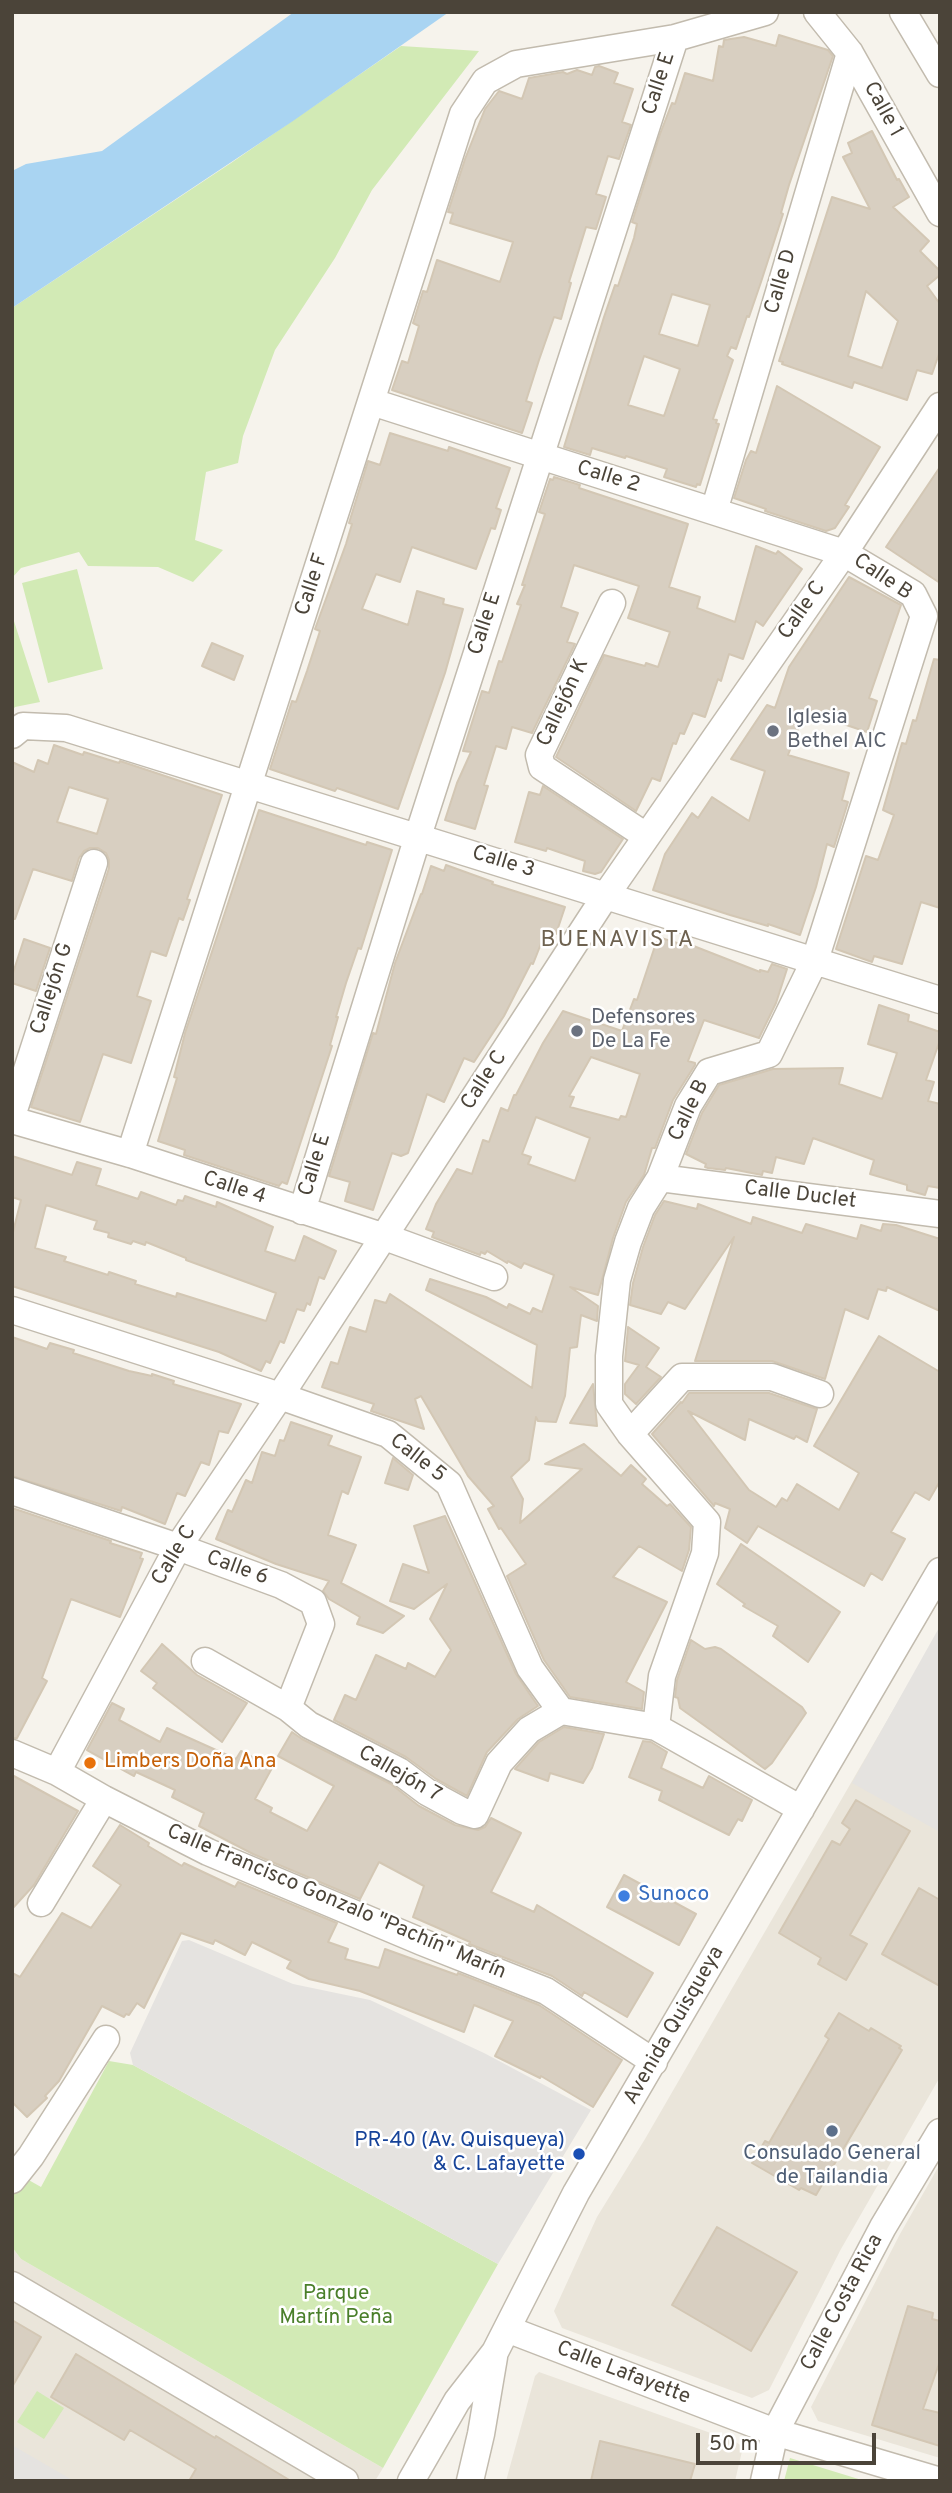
<!DOCTYPE html>
<html>
<head>
<meta charset="utf-8">
<style>
	body { margin:0 }
	#map { position:relative; width:952px; height:2493px; overflow:hidden; background:#f6f3ec; font-family:Overpass,sans-serif }
	canvas { display:block }
	.frame { position:absolute; inset:0; border:14px solid #4b4439; pointer-events:none }
	.scale { position:absolute; left:696px; top:2433px; width:180px; height:32px; box-sizing:border-box; border:4px solid #4b4439; border-top:0; padding-left:9px; font-size:21px; line-height:24px; white-space:nowrap; color:#4b4439; -webkit-text-stroke:5px #fff; paint-order:stroke }
</style>
</head>
<body>
<div id="map">
<canvas width="952" height="2493"></canvas>
<div class="frame"></div>
<div class="scale">50 m</div>
</div>
<script>
const ctx = document.querySelector('canvas').getContext('2d');
ctx.lineJoin = 'round';
function fill(path, color) { ctx.fillStyle = color; ctx.fill(path, 'evenodd'); }
const shape = rows => new Path2D(rows.map(r => 'M' + r).join(''));
function strokePath(path, color, width, dash) { ctx.strokeStyle = color; ctx.lineWidth = width; ctx.lineCap = dash ? 'butt' : 'round'; ctx.setLineDash(dash || []); ctx.stroke(path); }
function label(font, color, halo, rows, align = 'center') {
  ctx.font = font + ' Overpass,sans-serif'; ctx.lineWidth = 5; ctx.setLineDash([]); ctx.textBaseline = 'middle'; ctx.strokeStyle = halo; ctx.fillStyle = color; for (const [text, x, y, turn = 0] of rows) {
    ctx.save(); ctx.translate(x, y); ctx.rotate((+turn || 0) * Math.PI / 180); ctx.textAlign = isNaN(turn) ? turn : align; if (halo) ctx.strokeText(text, 0, 0); ctx.fillText(text, 0, 0); ctx.restore();
  }
}
fill(shape([
	[940,1629,940,2077,841,2249,769,2390,752,2398,562,2328,554,2311,597,2217,645,2139],
	[940,2164,940,2458,818,2421,811,2407,900,2234],
	[12,2247,21,2259,383,2468,375,2481,12,2481],
	[539,2372,736,2442,743,2447,735,2481,506,2481,535,2376]
]), '#eae5da');
fill(shape([
	[401,46,479,51,372,190,335,258,275,350,243,436,238,463,206,472,195,540,223,550,193,582,158,567,88,566,79,552,21,568,12,578,12,308,231,163],
	[77,569,103,669,48,683,22,583],
	[12,615,40,702,15,707,12,711],
	[109,2061,133,2065,498,2264,383,2468,21,2259,12,2247,12,2187,18,2174,41,2187],
	[37,2391,64,2408,44,2439,17,2422],
	[790,2458,865,2481,784,2481]
]), '#d2eab5');
fill(shape([
	[940,1626,940,1832,852,1783],
	[189,1940,293,1984,370,2000,484,2053,591,2110,498,2264,133,2065,130,2053,182,1941],
	[12,2445,74,2481,12,2481]
]), '#e5e3e0');
fill(shape([
	[294,12,449,12,293,121,12,308,12,171,26,164,102,151]
]), '#a9d4f2');
const building = shape([
	[779,35,828,50,833,56,789,185,781,213,783,214,761,282,749,317,747,316,736,349,731,347,727,356,733,360,713,419,717,420,716,423,719,424,700,485,697,484,696,487,664,477,667,469,626,456,625,458,592,448,590,455,564,447,604,317,615,285,618,286,634,238,637,224,632,222,660,134,672,103,675,104,685,73,713,81,719,46,723,47,724,40,744,37,776,46,779,35],
	[672,294,710,305,698,346,659,334,672,294],
	[644,356,680,369,664,416,628,405,644,356],
	[599,66,618,73,614,83,633,89,622,122,631,125,619,159,608,156,596,194,606,197,596,229,586,227,569,282,571,283,561,319,554,317,539,360,526,401,532,403,522,433,392,390,402,361,408,363,419,326,413,323,423,291,427,292,437,260,500,282,513,242,450,223,453,213,448,212,465,159,485,109,499,91,522,99,529,78,563,72,567,74,577,70,592,75,595,67,599,66],
	[872,131,897,180,899,179,909,197,893,207,929,241,920,251,940,271,940,275,927,286,940,304,940,351,932,374,917,370,907,400,854,382,852,388,782,364,783,362,779,361,832,197,870,209,843,157,852,153,848,143,872,131],
	[866,291,898,321,882,368,848,356,866,291],
	[777,386,880,447,845,505,849,507,835,528,826,531,765,511,766,509,734,498,746,460,751,451,756,453,777,386],
	[390,433,448,451,449,447,510,468,496,508,501,510,495,529,491,528,476,569,412,547,400,582,376,574,362,609,408,625,417,591,444,599,443,604,463,609,445,673,398,809,337,788,335,791,270,769,292,701,296,702,307,671,320,631,315,629,346,544,352,524,349,523,368,461,380,465,390,433],
	[940,467,940,583,886,547,940,467],
	[554,477,580,485,579,488,688,524,669,587,700,597,697,608,735,622,756,546,776,554,778,551,802,569,763,626,756,621,743,659,729,654,721,681,718,679,705,717,693,713,684,734,680,733,676,744,673,743,660,781,652,778,636,811,556,757,604,655,645,666,646,663,658,667,670,632,628,618,639,586,574,565,561,607,578,613,567,642,575,644,532,733,512,727,506,749,496,746,484,785,488,786,475,829,445,820,457,783,471,752,463,751,482,691,489,693,499,661,502,662,521,605,517,604,525,585,522,585,545,514,539,512,550,479,553,480,554,477],
	[849,577,901,605,869,698,877,701,867,732,805,711,788,755,849,773,842,800,848,802,834,847,827,844,816,887,800,935,768,924,768,926,730,915,653,890,665,854,692,813,698,818,712,797,749,821,765,771,731,759,767,705,775,708,789,667,849,577],
	[212,643,243,656,234,680,202,666,212,643],
	[934,659,940,660,940,908,921,902,902,964,874,956,872,962,836,949,866,856,878,860,894,815,883,810,902,743,906,744,913,720,916,721,934,659],
	[54,745,83,755,84,752,119,763,120,761,222,795,187,899,190,900,183,920,179,918,166,956,151,951,137,996,151,1001,131,1063,103,1054,80,1122,31,1107,109,868,109,860,106,853,98,848,90,848,84,851,79,858,72,881,33,869,15,919,12,919,12,762,34,772,38,760,48,764,54,745],
	[69,787,108,799,97,834,57,822,69,787],
	[543,786,623,839,601,872,595,874,583,871,585,861,547,848,546,851,515,842,529,792,540,795,543,786],
	[259,810,366,845,367,842,392,850,361,949,358,948,346,983,336,1017,338,1017,330,1045,332,1046,287,1184,282,1182,279,1186,184,1155,185,1150,158,1141,177,1078,174,1077,185,1033,259,810],
	[446,865,493,882,492,884,565,907,556,934,546,931,533,964,531,963,504,1016,474,1062,464,1058,444,1102,427,1094,408,1153,401,1156,392,1153,373,1210,345,1201,350,1182,329,1176,373,1033,376,1034,395,963,421,894,422,894,431,866,444,871,446,865],
	[658,937,690,947,691,945,760,972,760,970,768,972,772,964,787,969,776,1003,759,1038,704,1020,688,1061,695,1063,695,1065,673,1100,655,1148,652,1148,644,1175,626,1202,613,1238,598,1295,570,1287,598,1306,597,1321,581,1315,577,1347,570,1348,565,1396,556,1422,538,1421,536,1417,529,1460,511,1477,523,1499,520,1523,582,1469,545,1464,584,1444,621,1476,631,1465,646,1479,642,1484,667,1506,670,1504,691,1527,689,1550,682,1571,639,1546,613,1577,667,1602,626,1682,644,1692,642,1709,570,1697,544,1660,507,1576,526,1564,501,1528,499,1529,488,1509,494,1506,468,1476,421,1396,415,1399,424,1429,371,1411,374,1404,322,1387,331,1362,338,1364,350,1327,366,1332,375,1300,386,1303,390,1294,532,1388,537,1345,426,1290,430,1279,486,1297,507,1308,509,1304,530,1314,533,1308,542,1312,554,1275,524,1263,521,1268,508,1261,507,1263,487,1251,485,1254,481,1252,480,1255,432,1237,434,1232,426,1229,436,1204,457,1169,472,1174,483,1140,489,1142,501,1108,508,1111,514,1095,516,1095,543,1043,563,1011,622,1031,634,999,637,1000,658,937],
	[591,1057,640,1074,626,1117,621,1116,619,1120,570,1107,574,1097,569,1096,591,1057],
	[536,1117,590,1138,575,1181,528,1164,531,1157,522,1154,536,1117],
	[24,939,50,948,36,991,12,983,12,976,24,939],
	[879,1005,909,1015,908,1021,940,1032,940,1040,926,1080,934,1082,928,1101,940,1104,940,1188,928,1186,925,1195,907,1190,907,1185,870,1174,874,1160,813,1138,804,1164,776,1157,772,1173,763,1171,762,1175,726,1168,725,1170,708,1168,705,1167,706,1164,686,1154,702,1113,719,1085,773,1069,843,1068,839,1084,882,1099,897,1053,868,1044,879,1005],
	[12,1156,72,1175,77,1162,101,1169,96,1185,138,1199,141,1192,176,1205,178,1200,183,1201,185,1196,216,1207,217,1202,273,1227,265,1251,295,1261,304,1236,336,1251,324,1279,319,1277,310,1305,307,1303,304,1311,297,1309,284,1343,280,1341,270,1363,266,1361,261,1371,219,1352,12,1286,12,1236,21,1200,12,1197,12,1156],
	[46,1205,97,1221,94,1229,109,1233,108,1237,131,1244,133,1241,145,1245,146,1242,186,1258,186,1260,276,1293,266,1321,177,1293,176,1297,135,1284,136,1281,109,1272,108,1275,64,1261,66,1257,35,1248,46,1205],
	[664,1201,697,1209,698,1204,751,1224,753,1217,802,1233,806,1224,857,1239,861,1225,881,1231,883,1224,896,1225,940,1239,940,1311,887,1287,886,1291,878,1289,868,1319,845,1309,825,1379,772,1361,695,1361,734,1237,685,1309,668,1302,661,1314,630,1305,633,1283,643,1247,655,1215,664,1201],
	[628,1327,659,1348,646,1367,661,1377,636,1404,625,1394,625,1384,639,1365,625,1361,628,1327],
	[879,1336,940,1372,940,1481,929,1500,915,1492,891,1532,905,1539,882,1580,871,1573,864,1586,758,1526,747,1543,725,1528,730,1509,715,1503,714,1506,652,1434,681,1402,682,1403,689,1393,769,1393,817,1409,807,1442,796,1436,794,1439,749,1419,745,1440,688,1411,749,1490,776,1507,782,1498,787,1501,797,1484,839,1510,859,1473,814,1446,879,1336],
	[12,1337,47,1349,50,1343,74,1350,73,1353,129,1371,152,1376,152,1374,174,1381,173,1384,241,1404,228,1433,219,1431,209,1465,201,1462,185,1496,177,1493,165,1524,122,1507,121,1511,12,1476,12,1337],
	[593,1384,597,1426,570,1423,593,1384],
	[291,1422,332,1436,328,1445,361,1457,348,1494,342,1491,328,1535,356,1545,341,1583,404,1616,383,1633,357,1624,360,1617,329,1599,323,1591,329,1581,276,1564,216,1539,228,1510,232,1512,246,1480,252,1483,262,1452,275,1456,280,1440,284,1441,291,1422],
	[393,1458,413,1475,408,1490,385,1483,393,1458],
	[12,1508,111,1541,110,1543,142,1553,140,1558,143,1559,120,1617,71,1599,42,1678,47,1681,17,1738,12,1738,12,1508],
	[445,1516,516,1674,538,1706,518,1719,487,1752,467,1796,436,1779,406,1757,334,1720,345,1695,356,1700,376,1655,406,1669,408,1663,435,1677,451,1650,430,1619,447,1584,414,1609,390,1601,403,1564,429,1573,414,1526,445,1516],
	[741,1544,840,1612,808,1662,773,1636,778,1626,743,1606,745,1604,717,1584,741,1544],
	[691,1640,705,1649,715,1647,721,1649,802,1707,806,1713,772,1763,765,1769,680,1708,678,1698,675,1697,677,1680,691,1640],
	[162,1644,197,1675,247,1703,222,1742,153,1688,157,1683,141,1671,162,1644],
	[112,1703,124,1709,119,1720,160,1742,167,1728,236,1759,241,1751,272,1768,255,1799,272,1808,270,1812,307,1831,334,1786,278,1756,292,1732,302,1739,391,1784,419,1806,455,1825,478,1830,485,1827,491,1818,521,1833,491,1892,534,1912,537,1905,653,1973,627,2017,584,1992,582,1996,552,1976,469,1944,470,1942,413,1917,424,1886,379,1862,360,1899,253,1854,199,1826,204,1813,172,1797,175,1790,136,1772,134,1776,87,1750,112,1703],
	[564,1727,604,1734,592,1768,583,1783,550,1773,548,1781,515,1769,539,1742,564,1727],
	[643,1741,651,1742,667,1752,661,1768,703,1788,709,1776,752,1800,742,1821,738,1819,729,1835,659,1800,662,1791,629,1777,643,1741],
	[12,1775,78,1811,34,1885,12,1909,12,1775],
	[856,1800,910,1831,850,1935,867,1944,846,1980,818,1964,821,1958,779,1933,832,1841,840,1845,850,1829,842,1823,856,1800],
	[120,1825,149,1843,148,1846,182,1866,184,1863,235,1887,238,1882,337,1923,328,1942,348,1949,345,1959,379,1968,385,1949,457,1975,458,1973,539,2005,622,2060,593,2107,541,2076,540,2078,495,2056,513,2021,474,2005,464,2032,360,1991,309,1979,287,1968,291,1961,252,1942,245,1955,215,1940,213,1944,181,1933,144,2008,137,2003,129,2015,126,2014,124,2017,102,2006,59,2081,45,2096,47,2098,27,2117,12,2102,12,1973,20,1977,62,1913,91,1928,121,1885,93,1866,120,1825],
	[624,1875,696,1914,679,1945,607,1907,624,1875],
	[919,1888,940,1900,940,1986,882,1954,919,1888],
	[839,2013,869,2031,871,2028,901,2046,899,2048,902,2050,816,2195,801,2188,799,2190,752,2163,765,2141,769,2143,829,2039,825,2036,839,2013],
	[717,2227,797,2272,751,2351,672,2305,717,2227],
	[908,2306,933,2313,932,2319,940,2321,940,2361,923,2409,940,2413,940,2446,872,2425,908,2306],
	[12,2320,41,2337,12,2387,12,2320],
	[76,2354,215,2438,216,2436,291,2481,189,2481,196,2469,130,2430,124,2440,51,2397,76,2354],
	[600,2441,695,2464,690,2481,591,2481,600,2441]
]);
fill(building, '#d8cfc1');
strokePath(building, '#d3c7b4', 2);
const minor = shape([
	[817,12,850,53,940,213],
	[903,12,940,74],
	[372,402,844,553,913,594,924,616,815,960,769,1054,709,1072,688,1106,660,1178,641,1208,628,1242,617,1280,609,1356,609,1404,630,1434,707,1522,705,1553,662,1676,656,1727],
	[714,511,850,53],
	[612,603,539,755,542,767,646,836],
	[12,735,23,726,66,728,940,1000],
	[12,1116,94,863],
	[12,1120,130,1154,385,1237,494,1277],
	[130,1154,463,114,485,81,516,64,675,38,765,12],
	[660,1178,940,1214],
	[302,1211,418,836,675,38],
	[12,1310,280,1396,388,1434,449,1484,530,1668,561,1711,656,1727,801,1809],
	[630,1434,682,1377,772,1377,820,1394],
	[12,1491,178,1547,281,1585,313,1602,321,1624,288,1708],
	[205,1661,288,1708,309,1725,399,1771,427,1792,462,1811,475,1815,499,1763,529,1730,561,1711],
	[12,1753,57,1772,104,1799,208,1852,422,1942,546,1991,654,2062],
	[57,1772,178,1547,280,1396,606,895,844,553,940,406],
	[41,1903,104,1799],
	[12,2180,31,2156,106,2039],
	[12,2285,345,2481],
	[507,2329,775,2432,940,2481],
	[411,2481,457,2401,495,2352,576,2193,940,1571],
	[470,2481,481,2434,494,2357],
	[764,2481,775,2432,883,2227,940,2132]
]);
strokePath(minor, '#c2bbae', 29);
strokePath(minor, '#fff', 26);
for (const [x, y, r, color] of [
	[773,731,7,"#6b7280"],
	[577,1031,7,"#6b7280"],
	[90,1763,7,"#e8710a"],
	[624,1896,7,"#3f7fe0"],
	[832,2131,7,"#5c6f8a"],
	[579,2154,7,"#1a4fb4"]
]) { const dot = new Path2D(); dot.arc(x, y, r, 0, 2 * Math.PI); ctx.fillStyle = color; ctx.fill(dot); strokePath(dot, '#fff', 2.5); }
label('21px', '#4b4439', '#fff', [
	["Calle E",660,84,-72],
	["Calle 1",882,110,61],
	["Calle D",782,282,-74],
	["Calle 2",608,478,17],
	["Calle B",882,578,34],
	["Calle F",313,585,-72],
	["Calle C",803,611,-55],
	["Calle E",486,624,-72],
	["Callejón K",564,703,-65],
	["Calle 3",503,863,17],
	["Callejón G",53,989,-72],
	["Calle C",485,1081,-57],
	["Calle B",690,1111,-64],
	["Calle E",316,1165,-73],
	["Calle 4",234,1189,18],
	["Calle Duclet",800,1196,7],
	["Calle 5",417,1459,38],
	["Calle C",175,1556,-59],
	["Calle 6",237,1569,20],
	["Callejón 7",399,1775,30],
	["Calle Francisco Gonzalo \"Pachín\" Marín",336,1903,23],
	["Avenida Quisqueya",675,2026,-60],
	["Calle Costa Rica",843,2303,-62],
	["Calle Lafayette",623,2374,21]
]);
label('21px', '#5b616d', '#fff', [
	["Iglesia",787,719],
	["Bethel AIC",787,743],
	["Defensores",591,1019],
	["De La Fe",591,1043]
], 'left');
label('21px', '#c56008', '#fff', [
	["Limbers Doña Ana",104,1763]
], 'left');
label('21px', '#366cbe', '#fff', [
	["Sunoco",638,1896]
], 'left');
label('21px', '#164399', '#fff', [
	["PR-40 (Av. Quisqueya)",565,2142],
	["& C. Lafayette",565,2166]
], 'right');
label('21px', '#4e5e75', '#fff', [
	["Consulado General",832,2155],
	["de Tailandia",832,2179]
]);
label('21px', '#4a7f2a', '#fff', [
	["Parque",336,2295],
	["Martín Peña",336,2319]
]);
ctx.letterSpacing = '2px';
label('23px', '#6e6250', '#fff', [
	["BUENAVISTA",618,941]
]);
ctx.letterSpacing = '0px';
</script>
</body>
</html>
